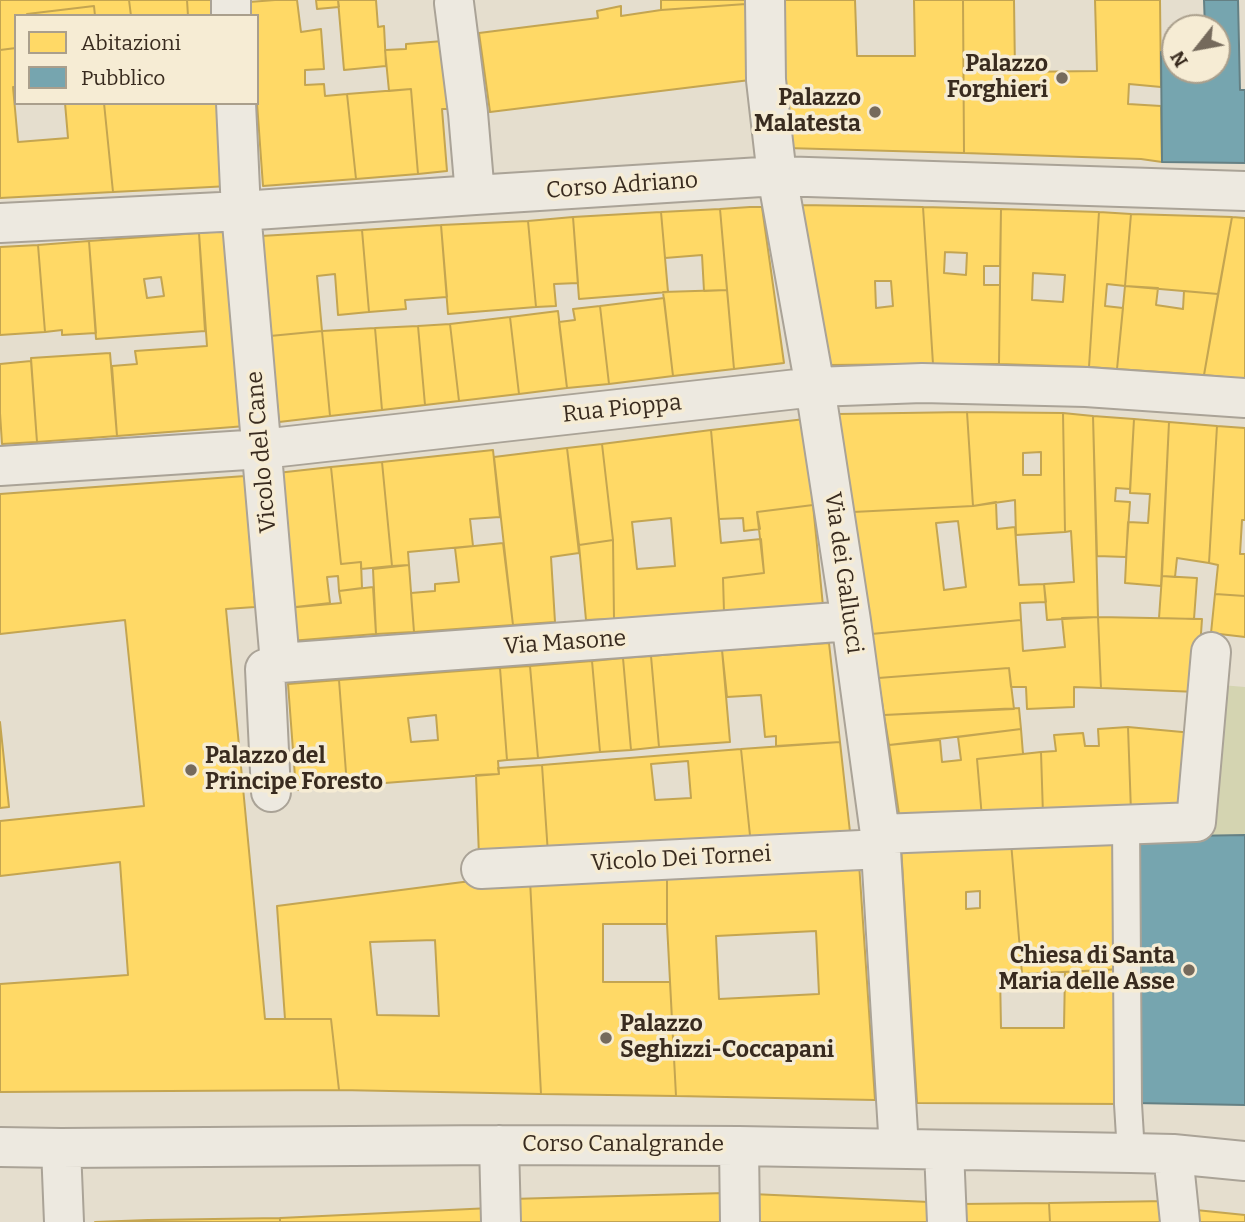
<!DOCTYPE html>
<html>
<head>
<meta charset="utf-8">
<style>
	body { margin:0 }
	#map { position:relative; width:1245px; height:1222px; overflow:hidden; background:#e5dece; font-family:Bitter,serif }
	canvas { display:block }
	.legend { position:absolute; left:14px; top:14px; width:245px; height:91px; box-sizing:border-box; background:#f6ecd4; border:2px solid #aa9f8c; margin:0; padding:9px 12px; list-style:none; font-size:21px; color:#392b1f }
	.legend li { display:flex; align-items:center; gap:14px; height:35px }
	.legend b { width:35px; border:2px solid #aa9f8c }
	.north { position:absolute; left:1161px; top:14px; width:70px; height:70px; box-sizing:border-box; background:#f6ecd4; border:2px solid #aa9f8c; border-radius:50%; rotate:239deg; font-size:19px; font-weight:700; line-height:28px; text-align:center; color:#392b1f }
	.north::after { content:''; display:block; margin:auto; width:24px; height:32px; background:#756a5c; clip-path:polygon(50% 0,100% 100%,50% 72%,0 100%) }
</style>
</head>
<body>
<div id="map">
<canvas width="1245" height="1222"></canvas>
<ul class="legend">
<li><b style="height:19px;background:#ffd966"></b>Abitazioni</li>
<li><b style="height:19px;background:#76a5af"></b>Pubblico</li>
</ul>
<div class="north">N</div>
</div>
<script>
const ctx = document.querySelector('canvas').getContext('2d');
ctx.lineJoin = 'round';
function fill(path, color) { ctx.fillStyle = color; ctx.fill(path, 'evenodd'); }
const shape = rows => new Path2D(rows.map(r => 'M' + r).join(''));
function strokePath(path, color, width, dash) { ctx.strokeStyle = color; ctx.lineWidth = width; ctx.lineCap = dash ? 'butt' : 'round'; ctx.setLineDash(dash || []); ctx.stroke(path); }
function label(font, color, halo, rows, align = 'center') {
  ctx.font = font + ' Bitter,serif'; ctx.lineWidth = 7; ctx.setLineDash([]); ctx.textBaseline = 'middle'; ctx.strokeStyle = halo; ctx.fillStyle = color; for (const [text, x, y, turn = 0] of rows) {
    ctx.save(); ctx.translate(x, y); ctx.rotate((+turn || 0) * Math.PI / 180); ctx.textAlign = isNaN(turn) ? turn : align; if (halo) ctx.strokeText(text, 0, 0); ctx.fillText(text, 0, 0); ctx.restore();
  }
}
fill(shape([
	[1221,685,1245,687,1245,835,1206,835]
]), '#d4d4b1');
const homes = shape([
	[0,0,129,0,131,16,95,16,94,6,27,14,27,16,16,16,16,48,0,50,0,0],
	[129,0,187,0,188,16,131,16,129,0],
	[187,0,219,0,219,16,188,16,187,0],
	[275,0,297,0,301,32,321,29,324,69,305,70,305,85,324,84,325,96,347,94,356,179,263,186,257,103,257,16,250,16,249,2,275,0],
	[316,0,338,0,339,7,317,9,316,0],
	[338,0,376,0,378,27,384,26,386,66,344,70,338,0],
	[661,0,746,0,746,4,661,10,661,0],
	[782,0,855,0,857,56,915,56,914,0,963,0,964,153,786,148,782,0],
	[963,0,1014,0,1015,72,1097,71,1095,0,1160,0,1161,87,1129,84,1128,104,1161,106,1162,162,1141,159,964,153,963,0],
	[746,4,750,80,490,112,479,33,598,18,597,11,621,6,621,16,661,10,746,4],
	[94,6,95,16,27,16,27,14,94,6],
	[443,41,450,109,442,109,447,171,418,174,411,89,389,91,385,50,406,49,406,44,443,41],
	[16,48,16,87,13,87,18,142,68,138,65,103,104,103,113,192,0,198,0,50,16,48],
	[411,89,418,174,356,179,347,94,411,89],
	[104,103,225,103,230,186,113,192,104,103],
	[800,205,923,207,933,364,828,365,800,205],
	[875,281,891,281,893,306,876,308,875,281],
	[750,207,762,207,784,363,734,369,720,209,750,207],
	[923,207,1001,209,1000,266,984,266,984,285,1000,285,999,364,933,364,923,207],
	[945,252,967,253,966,275,944,273,945,252],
	[720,209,727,290,704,291,702,255,665,258,661,212,720,209],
	[1001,209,1099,212,1089,367,999,364,1001,209],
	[1033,273,1065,275,1063,302,1032,300,1033,273],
	[661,212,668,292,579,299,573,217,661,212],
	[1099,212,1131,214,1125,286,1107,284,1105,306,1123,308,1117,369,1089,367,1099,212],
	[1131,214,1232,217,1218,294,1125,286,1131,214],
	[573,217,578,283,554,284,556,306,536,307,528,221,573,217],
	[1232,217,1245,218,1245,379,1204,375,1232,217],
	[528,221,536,307,448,314,441,225,528,221],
	[441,225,447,297,405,300,406,309,369,312,362,230,441,225],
	[232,230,246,426,117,436,112,366,137,364,135,351,207,346,199,233,232,230],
	[362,230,369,312,338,315,335,274,317,276,322,331,270,336,261,236,362,230],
	[199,233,205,331,96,339,89,241,199,233],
	[161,277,164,296,147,298,144,279,161,277],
	[89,241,96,333,62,335,62,330,45,332,38,245,89,241],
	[38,245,45,332,0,335,0,247,38,245],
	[1125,286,1158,288,1156,305,1183,309,1184,291,1218,294,1204,375,1117,369,1125,286],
	[727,290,734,369,673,376,663,292,727,290],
	[664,298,673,376,609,384,600,306,664,298],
	[600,306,609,384,567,388,559,322,575,320,573,309,600,306],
	[558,311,567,388,519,394,510,317,558,311],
	[510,317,519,394,459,401,450,324,510,317],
	[450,324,459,401,425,405,418,326,450,324],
	[418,326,425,405,382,410,375,328,418,326],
	[375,328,382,410,330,416,322,331,375,328],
	[322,331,330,416,279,422,270,336,322,331],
	[110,353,117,436,37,442,31,358,110,353],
	[31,361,37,442,2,444,0,413,0,364,31,361],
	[967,412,1063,413,1065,532,1016,535,1015,500,973,506,967,412],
	[1041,452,1041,475,1023,475,1023,453,1041,452],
	[967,412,973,506,853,512,838,414,967,412],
	[1063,413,1093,416,1098,617,1047,620,1044,584,1074,582,1071,531,1065,532,1063,413],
	[1093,416,1134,419,1130,489,1116,488,1115,501,1130,502,1126,557,1097,556,1093,416],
	[805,419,813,505,757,512,760,529,744,531,743,518,719,519,711,430,805,419],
	[1134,419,1169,422,1161,586,1125,583,1128,522,1148,523,1150,494,1130,493,1134,419],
	[1169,422,1217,426,1209,563,1177,558,1175,577,1162,576,1169,422],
	[1217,426,1245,428,1245,520,1242,520,1240,554,1245,554,1245,596,1215,594,1218,565,1209,563,1217,426],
	[711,430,721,543,761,539,764,573,723,578,724,612,614,619,613,540,602,444,711,430],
	[671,518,675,566,637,569,632,522,671,518],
	[602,444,613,540,579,545,567,448,602,444],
	[567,448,579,553,551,557,555,622,513,625,494,457,567,448],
	[493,450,500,517,470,519,473,546,408,552,409,565,392,566,382,462,493,450],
	[382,462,392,566,361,569,361,562,341,564,331,467,382,462],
	[331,467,341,564,361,562,362,588,339,591,338,576,327,577,330,603,287,608,277,473,331,467],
	[245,476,255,607,226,609,265,1019,331,1019,339,1090,0,1092,0,984,128,975,120,862,0,876,0,821,144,806,125,620,0,634,0,494,245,476],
	[996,502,997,529,1015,527,1019,585,1044,584,1046,602,1020,603,1021,620,871,634,853,512,973,506,996,502],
	[958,521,966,587,944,590,936,523,958,521],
	[813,505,823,606,724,612,723,578,764,573,757,512,813,505],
	[613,540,614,619,586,620,579,545,613,540],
	[503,543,513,625,414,632,411,593,435,591,435,584,459,582,455,548,503,543],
	[409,565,414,632,376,634,373,569,409,565],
	[1162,576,1197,578,1194,619,1159,618,1162,576],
	[373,587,376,634,290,641,287,608,341,603,339,591,373,587],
	[1215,594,1245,596,1245,637,1211,633,1215,594],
	[1098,617,1202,619,1197,692,1101,688,1098,617],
	[1098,617,1101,688,1074,687,1074,707,1027,709,1026,687,1011,687,1009,668,878,678,871,634,1021,620,1023,651,1065,647,1062,618,1098,617],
	[829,643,840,742,776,746,776,736,765,737,761,695,727,697,722,650,829,643],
	[722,650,730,742,659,747,651,656,722,650],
	[651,656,659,747,631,750,623,658,651,656],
	[623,658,631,750,600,752,592,661,623,658],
	[592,661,600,752,538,758,530,666,592,661],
	[530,666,538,758,507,760,500,668,530,666],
	[500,668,507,760,498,761,499,774,347,786,339,680,500,668],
	[436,715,438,740,411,742,408,718,436,715],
	[1009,668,1014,709,884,715,878,678,1009,668],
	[339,680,347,786,296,790,288,684,339,680],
	[1019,708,1021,729,889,745,884,715,1019,708],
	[0,722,9,807,0,808,0,722],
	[1128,727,1193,733,1183,797,1169,811,1131,812,1128,727],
	[1128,727,1131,812,1043,815,1041,752,1056,751,1054,735,1083,733,1085,746,1099,746,1098,729,1128,727],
	[1021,729,1023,754,977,759,982,818,900,821,889,745,940,740,942,762,961,760,958,737,1021,729],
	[840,742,851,841,751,845,741,749,840,742],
	[741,749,751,845,548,854,542,765,741,749],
	[688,761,691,798,655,800,651,764,688,761],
	[1041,752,1043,815,982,818,977,759,1041,752],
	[542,765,548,854,479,857,476,775,499,774,498,768,542,765],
	[1121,837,1122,969,1022,974,1011,842,1121,837],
	[1011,842,1022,974,1000,974,1001,1028,1064,1028,1065,972,1122,969,1123,1104,917,1103,901,846,1011,842],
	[980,891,980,908,966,909,966,892,980,891],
	[859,863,875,1100,676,1096,667,924,667,873,859,863],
	[816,931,819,994,719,999,716,936,816,931],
	[667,873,667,924,603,924,603,982,670,982,676,1096,541,1094,530,880,667,873],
	[530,880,541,1094,339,1090,331,1019,285,1019,277,906,463,882,530,880],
	[435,940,439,1016,377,1015,370,942,435,940],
	[725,1193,725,1222,511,1222,511,1199,725,1193],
	[752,1194,929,1202,929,1222,752,1222,752,1194],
	[1166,1201,1167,1222,1050,1222,1049,1203,1166,1201],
	[1049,1203,1050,1222,962,1222,961,1204,1049,1203],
	[491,1208,492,1222,280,1222,280,1218,491,1208],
	[1196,1210,1245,1215,1245,1222,1197,1222,1196,1210],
	[280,1218,280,1222,95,1222,148,1220,280,1218]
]);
fill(homes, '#ffd966');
strokePath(homes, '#c4a551', 2);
const public = shape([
	[1204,0,1238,0,1240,90,1245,90,1245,163,1162,162,1161,52,1175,52,1175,70,1217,70,1217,28,1205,28,1204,0],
	[1245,835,1245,1105,1134,1103,1133,837,1245,835]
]);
fill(public, '#76a5af');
strokePath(public, '#648084', 2);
const lane = shape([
	[1126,824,1128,1104,1131,1153]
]);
const street = shape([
	[231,0,231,16],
	[765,0,766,80,777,176,815,387,851,621,880,834,899,1149],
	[454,3,468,113,475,195],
	[236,103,241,211,280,663],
	[0,223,241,211,475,195,777,176,1245,191],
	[0,466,262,449,815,387,922,383,1086,387,1245,398],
	[271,792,265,669,280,663,851,621],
	[880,834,1196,822,1211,652],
	[481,869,881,849],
	[499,1145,501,1222],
	[739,1146,740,1222],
	[0,1147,61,1148,499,1145,739,1146,1131,1153,1173,1154,1245,1161],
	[61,1148,64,1222],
	[944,1150,947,1222],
	[1173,1154,1180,1222]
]);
strokePath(lane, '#aaa397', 30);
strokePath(street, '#aaa397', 42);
strokePath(lane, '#ede9e0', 26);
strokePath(street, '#ede9e0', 38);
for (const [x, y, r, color] of [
	[1062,78,7,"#756a5c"],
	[875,112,7,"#756a5c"],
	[191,770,7,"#756a5c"],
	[1189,970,7,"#756a5c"],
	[606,1038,7,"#756a5c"]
]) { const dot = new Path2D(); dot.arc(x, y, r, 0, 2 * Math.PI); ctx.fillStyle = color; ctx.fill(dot); strokePath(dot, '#f6ecd4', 2.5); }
label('bold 23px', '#392b1f', '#f6ecd4', [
	["Palazzo",1048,65],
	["Forghieri",1048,91],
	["Palazzo",861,99],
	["Malatesta",861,125],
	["Palazzo del",205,757,"left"],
	["Principe Foresto",205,783,"left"],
	["Chiesa di Santa",1175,957],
	["Maria delle Asse",1175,983],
	["Palazzo",620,1025,"left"],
	["Seghizzi-Coccapani",620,1051,"left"]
], 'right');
label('23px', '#392b1f', '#f6ecd4', [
	["Corso Adriano",622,186,-4],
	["Rua Pioppa",622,409,-6],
	["Vicolo del Cane",262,452,-95],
	["Via dei Gallucci",843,573,82],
	["Via Masone",565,643,-4],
	["Vicolo Dei Tornei",681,859,-3],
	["Corso Canalgrande",623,1145]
]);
</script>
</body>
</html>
